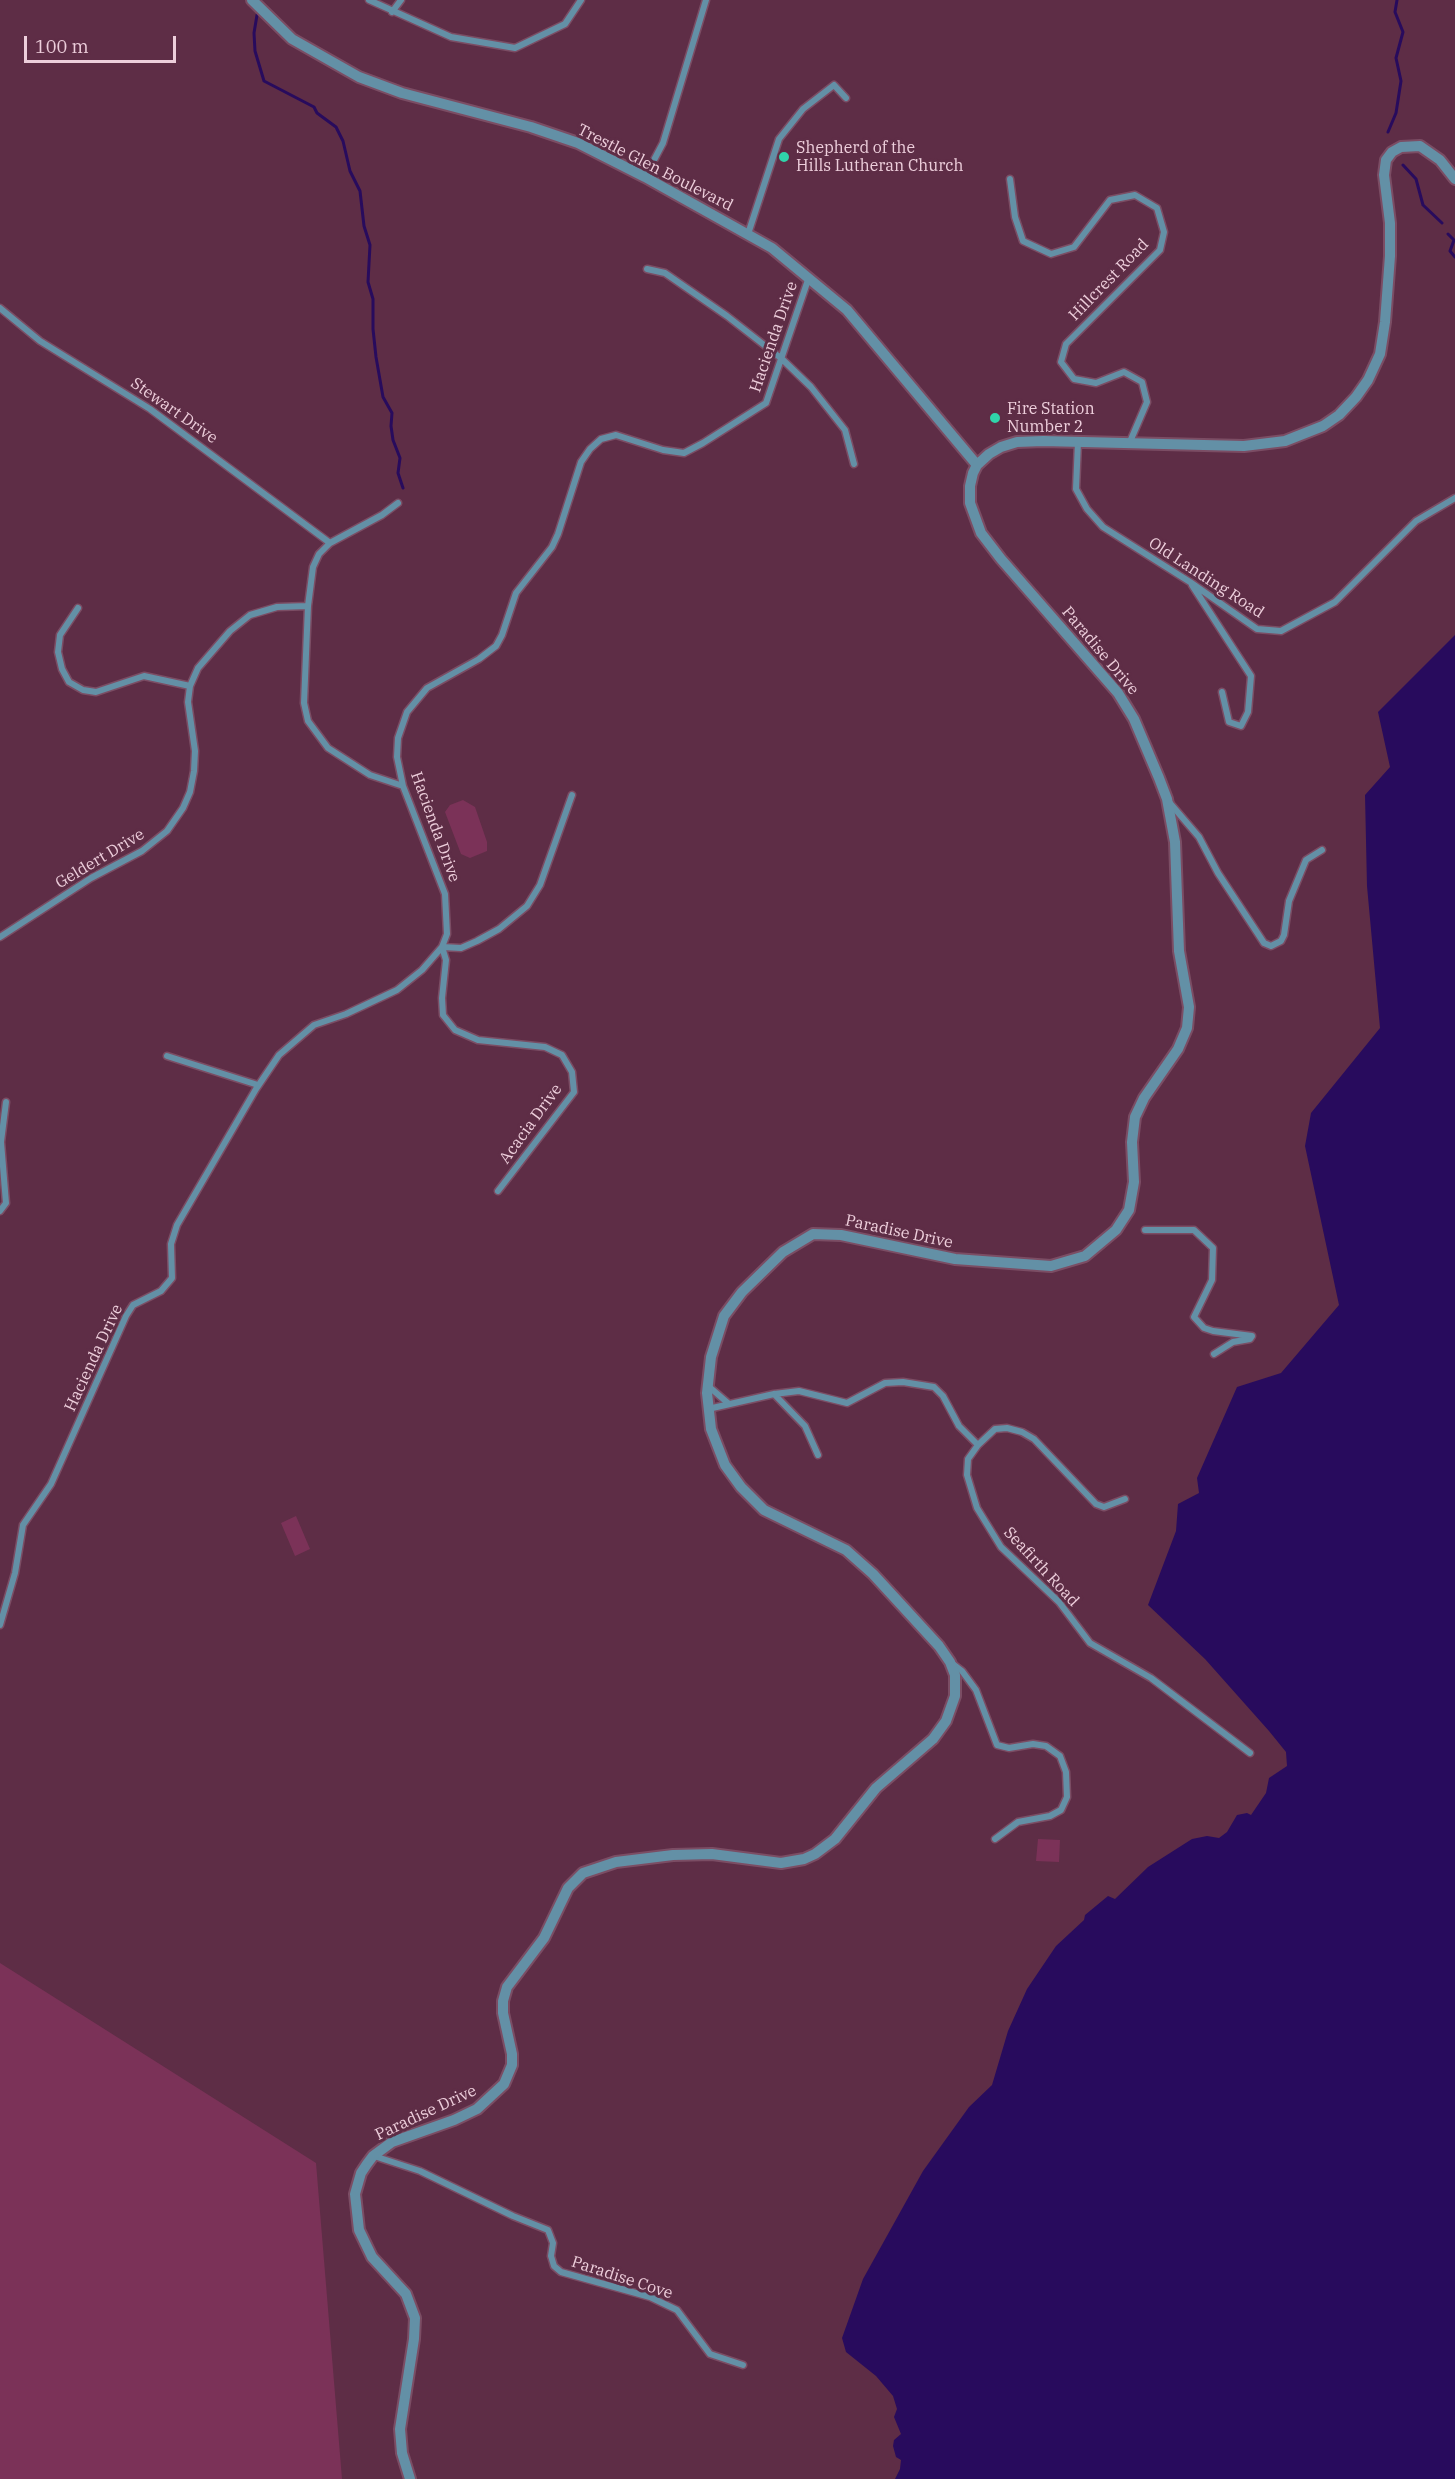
<!DOCTYPE html>
<html>
<head>
<meta charset="utf-8">
<style>
	body { margin:0 }
	#map { position:relative; width:1455px; height:2479px; overflow:hidden; background:#5e2d46; font-family:"IBM Plex Serif",serif }
	canvas { display:block }
	.scale { position:absolute; left:24px; top:36px; width:152px; height:27px; box-sizing:border-box; border:3px solid #edcedb; border-top:0; padding-left:8px; font-size:18px; line-height:21px; white-space:nowrap; color:#edcedb; -webkit-text-stroke:4px #5e2d46; paint-order:stroke }
</style>
</head>
<body>
<div id="map">
<canvas width="1455" height="2479"></canvas>
<div class="scale">100 m</div>
</div>
<script>
const ctx = document.querySelector('canvas').getContext('2d');
ctx.lineJoin = 'round';
function fill(path, color) { ctx.fillStyle = color; ctx.fill(path, 'evenodd'); }
const shape = rows => new Path2D(rows.map(r => 'M' + r).join(''));
function strokePath(path, color, width, dash) { ctx.strokeStyle = color; ctx.lineWidth = width; ctx.lineCap = dash ? 'butt' : 'round'; ctx.setLineDash(dash || []); ctx.stroke(path); }
function label(font, color, halo, rows, align = 'center') {
  ctx.font = font + ' "IBM Plex Serif",serif'; ctx.lineWidth = 6; ctx.setLineDash([]); ctx.textBaseline = 'middle'; ctx.strokeStyle = halo; ctx.fillStyle = color; for (const [text, x, y, turn = 0] of rows) {
    ctx.save(); ctx.translate(x, y); ctx.rotate((+turn || 0) * Math.PI / 180); ctx.textAlign = isNaN(turn) ? turn : align; if (halo) ctx.strokeText(text, 0, 0); ctx.fillText(text, 0, 0); ctx.restore();
  }
}
fill(shape([
	[463,800,475,807,487,842,487,851,470,858,461,854,445,812,450,805],
	[296,1516,310,1549,295,1556,281,1523],
	[1038,1839,1060,1840,1059,1862,1036,1861],
	[0,1963,316,2163,342,2479,0,2479]
]), '#7b3258');
fill(shape([
	[1455,635,1455,2479,895,2479,900,2469,901,2460,896,2457,893,2446,894,2440,901,2434,894,2417,897,2409,893,2396,876,2376,846,2352,842,2338,863,2279,923,2171,969,2107,992,2085,1008,2031,1027,1989,1056,1946,1084,1920,1085,1915,1108,1896,1115,1899,1148,1867,1192,1839,1207,1836,1219,1838,1227,1832,1237,1815,1247,1813,1251,1815,1266,1793,1269,1778,1287,1766,1286,1752,1269,1731,1205,1659,1148,1605,1176,1531,1178,1504,1199,1493,1197,1478,1237,1387,1281,1373,1339,1305,1305,1146,1311,1113,1380,1028,1367,886,1365,795,1390,767,1378,712]
]), '#280b5d');
strokePath(shape([
	[257,15,254,33,255,51,264,81,314,107,317,113,336,127,343,141,350,171,360,191,364,226,370,245,368,282,373,299,373,329,376,357,383,397,392,413,391,426,393,440,400,458,398,473,403,488],
	[1388,132,1396,113,1401,81,1396,58,1403,32,1395,12,1397,0],
	[1403,165,1416,179,1423,205,1442,223],
	[1448,234,1454,240,1450,251,1455,257]
]), '#280b5d', 3);
const minor = shape([
	[369,0,451,37,515,48,565,24,581,0],
	[392,12,401,0],
	[645,177,663,143,706,0],
	[1010,179,1015,217,1023,241,1051,254,1074,247,1110,200,1135,195,1157,208,1164,232,1160,250,1066,344,1061,362,1074,379,1096,383,1124,372,1142,382,1147,402,1129,444],
	[748,234,779,139,803,109,834,85,846,98],
	[647,269,665,273,727,316,782,359,811,387,845,430,854,464],
	[0,308,40,341,150,409,330,543],
	[1078,442,1076,489,1087,509,1103,527,1190,582,1257,629,1281,631,1335,602,1416,521,1455,498],
	[398,503,382,515,330,543,319,554,313,567,308,606,304,703,308,721,328,748,370,775,403,786],
	[1192,585,1251,676,1248,712,1241,726,1229,722,1222,692],
	[78,608,60,635,58,652,62,669,69,682,83,690,96,692,144,676,190,686],
	[1169,802,1199,837,1218,873,1264,943,1271,946,1281,941,1284,935,1289,901,1306,860,1322,850],
	[0,937,91,878,142,851,167,831,183,808,190,792,194,771,195,751,188,702,190,686,198,668,230,631,250,615,277,607,308,606],
	[167,1056,258,1085],
	[498,1191,574,1092,572,1072,562,1055,545,1047,478,1040,455,1030,443,1015,442,998,446,960,442,947,461,948,477,941,499,929,527,906,540,885,572,795],
	[0,1211,6,1203,1,1142,6,1102],
	[1145,1230,1194,1230,1213,1248,1212,1280,1194,1317,1204,1328,1213,1331,1252,1336,1250,1339,1233,1342,1214,1354],
	[707,1385,729,1404],
	[774,1394,805,1426,818,1455],
	[708,1409,774,1394,799,1391,847,1403,885,1383,903,1382,934,1387,943,1396,959,1426,978,1445,968,1459,967,1475,977,1508,1001,1547,1059,1602,1090,1643,1151,1678,1250,1753],
	[978,1445,995,1429,1007,1428,1022,1432,1034,1439,1096,1504,1104,1507,1125,1499],
	[0,1625,15,1573,23,1525,51,1484,126,1316,133,1305,161,1291,172,1278,171,1244,177,1225,256,1089,279,1055,314,1025,346,1014,397,990,422,970,442,947,447,934,445,894,403,786,397,757,398,738,407,712,427,688,479,659,496,646,502,635,516,593,552,547,558,534,581,462,590,449,601,439,616,435,663,450,684,453,703,443,766,403,809,277],
	[953,1664,962,1671,976,1690,997,1745,1009,1748,1033,1744,1046,1746,1060,1756,1066,1772,1067,1797,1061,1810,1050,1816,1018,1822,995,1839],
	[374,2156,420,2171,513,2216,548,2230,553,2243,551,2256,554,2266,561,2272,650,2297,677,2310,710,2354,743,2365]
]);
const tertiary = shape([
	[252,0,292,39,359,77,402,93,531,127,578,143,645,177,772,248,847,310,977,465],
	[410,2479,402,2453,400,2429,414,2339,415,2318,406,2294,372,2257,359,2230,355,2194,361,2173,367,2164,373,2156,392,2142,454,2120,477,2109,504,2084,512,2065,512,2054,503,2013,503,2001,507,1987,544,1938,568,1888,583,1873,616,1862,673,1855,712,1854,781,1863,804,1859,815,1854,835,1839,876,1788,933,1739,946,1721,955,1696,955,1675,950,1662,939,1646,873,1574,846,1550,764,1510,741,1487,725,1465,711,1429,707,1393,711,1357,724,1316,742,1292,783,1252,813,1234,841,1235,955,1259,1051,1266,1085,1256,1116,1230,1129,1210,1134,1182,1132,1142,1135,1117,1144,1098,1178,1049,1187,1028,1189,1007,1179,951,1175,842,1167,799,1159,778,1134,719,1118,693,1001,559,981,533,970,503,970,486,973,473,977,465,989,454,1001,447,1017,442,1043,441,1244,446,1285,441,1323,426,1339,415,1356,397,1368,380,1380,354,1385,322,1390,256,1390,223,1384,175,1386,160,1392,152,1401,147,1420,146,1440,160,1455,179]
]);
strokePath(minor, '#7b4d64', 9);
strokePath(tertiary, '#7b4d64', 14);
strokePath(minor, '#6390a6', 6);
strokePath(tertiary, '#6390a6', 10);
for (const [x, y, r, color] of [
	[784,157,6,"#30d4aa"],
	[995,418,6,"#30d4aa"]
]) { const dot = new Path2D(); dot.arc(x, y, r, 0, 2 * Math.PI); ctx.fillStyle = color; ctx.fill(dot); strokePath(dot, '#5e2d46', 2); }
label('16px', '#edcedb', '#5e2d46', [
	["Shepherd of the",796,148],
	["Hills Lutheran Church",796,166],
	["Fire Station",1007,409],
	["Number 2",1007,427]
], 'left');
label('16px', '#edcedb', '#5e2d46', [
	["Trestle Glen Boulevard",655,168,27],
	["Hillcrest Road",1109,280,-46],
	["Hacienda Drive",774,337,-71],
	["Stewart Drive",174,411,35],
	["Old Landing Road",1206,578,33],
	["Paradise Drive",1100,651,50],
	["Hacienda Drive",435,827,70],
	["Geldert Drive",100,859,-31],
	["Acacia Drive",531,1124,-54],
	["Paradise Drive",899,1232,12],
	["Hacienda Drive",94,1358,-65],
	["Seafirth Road",1041,1567,47],
	["Paradise Drive",426,2113,-25],
	["Paradise Cove",622,2278,18]
]);
</script>
</body>
</html>
